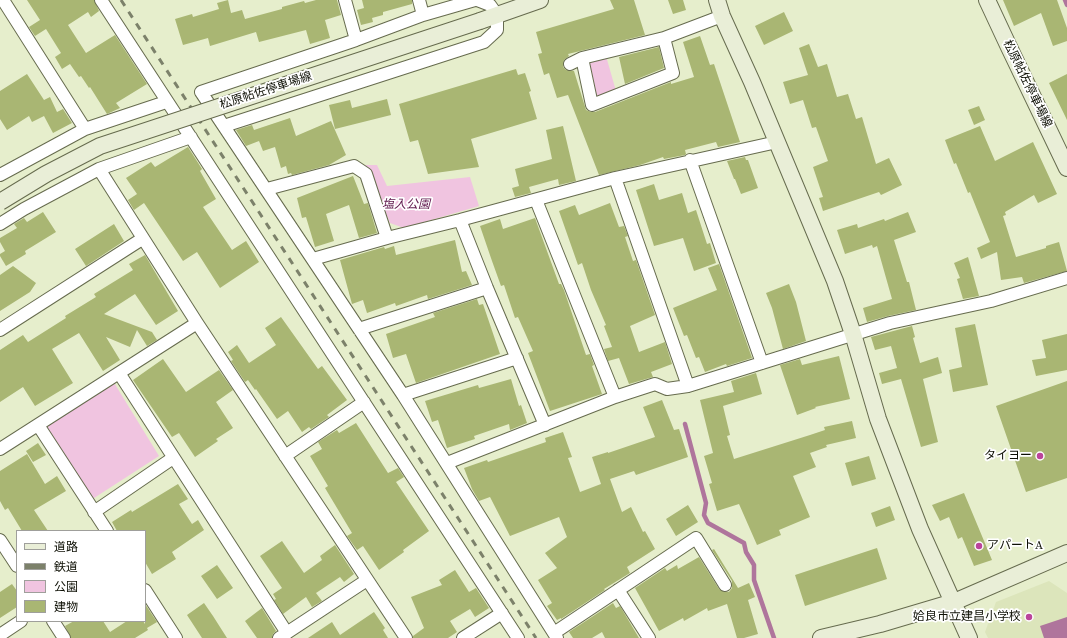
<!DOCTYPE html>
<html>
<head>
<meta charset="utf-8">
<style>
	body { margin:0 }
	#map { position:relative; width:1067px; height:638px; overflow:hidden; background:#e6eecc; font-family:"Source Serif 4","Noto Sans JP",serif }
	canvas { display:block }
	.legend { position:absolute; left:16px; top:530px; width:130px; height:92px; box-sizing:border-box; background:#fff; border:1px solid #9f9f9b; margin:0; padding:5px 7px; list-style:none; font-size:12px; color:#0e1005 }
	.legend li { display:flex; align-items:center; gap:8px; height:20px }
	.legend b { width:20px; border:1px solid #9f9f9b }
</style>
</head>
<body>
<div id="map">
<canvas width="1067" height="638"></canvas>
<ul class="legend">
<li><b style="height:5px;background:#e9eed7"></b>道路</li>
<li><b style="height:5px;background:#7c816a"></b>鉄道</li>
<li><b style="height:11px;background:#f0c4e0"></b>公園</li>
<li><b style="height:11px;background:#a9b673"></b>建物</li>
</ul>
</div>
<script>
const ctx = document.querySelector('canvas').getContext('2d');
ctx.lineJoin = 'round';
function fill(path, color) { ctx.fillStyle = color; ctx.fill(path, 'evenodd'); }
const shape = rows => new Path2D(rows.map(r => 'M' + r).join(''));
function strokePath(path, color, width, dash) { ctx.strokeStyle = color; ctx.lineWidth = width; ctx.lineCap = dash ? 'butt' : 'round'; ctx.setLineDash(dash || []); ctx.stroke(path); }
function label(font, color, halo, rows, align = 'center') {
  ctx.font = font + ' "Source Serif 4","Noto Sans JP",serif'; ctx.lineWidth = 3.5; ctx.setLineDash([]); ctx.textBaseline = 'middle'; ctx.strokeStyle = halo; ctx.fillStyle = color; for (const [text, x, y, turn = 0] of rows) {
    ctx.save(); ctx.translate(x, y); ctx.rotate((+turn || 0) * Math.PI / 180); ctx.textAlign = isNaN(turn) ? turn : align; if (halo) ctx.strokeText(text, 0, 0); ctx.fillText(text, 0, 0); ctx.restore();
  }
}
fill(shape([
	[1049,581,1067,593,1067,638,988,638,985,632,996,602]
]), '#dce5bb');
fill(shape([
	[606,56,616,91,601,97,594,95,587,69,590,60],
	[365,165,377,165,387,186,470,177,479,206,404,228,390,223],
	[113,381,159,456,91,500,46,426]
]), '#f0c4e0');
fill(shape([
	[1067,617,1067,638,1044,638,1040,626]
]), '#af759c');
strokePath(shape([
	[1065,0,1067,5],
	[685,424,706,503,704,515,708,523,744,543,746,552,754,565,754,580,774,638]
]), '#af759c', 4.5);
fill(shape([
	[27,0,94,0,99,11,91,17,88,12,68,25,86,53,115,35,147,84,116,103,120,108,107,114,90,87,89,88,81,76,79,77,70,64,62,69,55,57,61,53,46,29,35,36,29,27,40,20],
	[228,0,231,13,242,10,245,19,282,9,282,7,304,1,305,3,316,0,337,0,341,15,325,20,330,38,310,44,306,30,259,42,256,32,210,46,208,38,183,45,175,19,192,14,193,17,219,9,217,3],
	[362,0,412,0,412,4,383,12,383,15,372,18,373,22,361,25,357,10,364,8],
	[610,0,634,0,645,35,568,54,569,56,564,60,563,67,566,70,574,71,586,110,591,112,595,112,671,82,671,84,694,77,683,42,700,36,710,65,714,64,740,142,718,147,716,142,685,150,686,154,685,155,664,159,663,157,640,165,599,175,568,95,557,98,549,73,544,75,538,54,542,53,536,32,614,9],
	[668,0,683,0,686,10,673,14],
	[1003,0,1057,0,1067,28,1067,41,1053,46,1041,13,1014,26],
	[784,12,793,31,764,45,755,26],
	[809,44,818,67,827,64,837,97,848,94,856,119,862,117,876,164,889,158,902,185,881,195,879,192,823,211,819,198,823,197,813,167,828,161,816,127,812,128,803,100,790,104,783,82,808,75,799,48],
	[659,47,664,68,625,84,619,57],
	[516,69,518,75,525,73,531,91,529,92,537,119,471,139,479,167,428,174,418,140,410,142,399,104],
	[27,74,44,100,50,97,57,112,63,109,72,123,53,133,44,116,32,122,29,116,7,130,0,119,0,91],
	[1067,74,1067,120,1049,83],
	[387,99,391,115,335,129,329,105,350,100,352,108],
	[979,106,985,120,974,125,968,110],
	[290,118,296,136,331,121,346,155,329,165,292,175,291,173,288,174,286,166,281,168,275,147,263,151,259,141,246,146,236,130,252,125,254,130],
	[563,126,576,181,559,185,558,179,529,187,531,193,515,197,512,188,519,186,515,169,552,159,546,130],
	[980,126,995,161,1033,142,1057,194,1038,203,1034,195,1005,212,1006,215,1003,216,1016,257,1046,248,1046,246,1059,242,1067,271,1024,283,1022,277,1001,280,997,252,981,259,977,248,990,242,970,192,968,193,956,163,954,164,945,140],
	[188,147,202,169,200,171,216,199,203,207,232,250,246,241,259,262,220,288,197,252,183,261,144,203,134,210,128,200,137,194,126,178,151,162,155,167],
	[745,157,746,160,748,160,758,188,741,194,735,179,734,179,727,161],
	[353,176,364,204,368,203,377,233,359,238,349,205,326,214,334,241,315,247,306,217,302,218,297,198],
	[654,184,659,200,682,193,688,213,696,210,707,244,710,243,716,263,694,271,683,238,654,246,636,190],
	[610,203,619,227,624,226,628,236,625,237,633,261,636,260,655,315,630,326,639,352,665,342,672,364,651,372,653,377,629,384,619,358,608,361,604,349,612,347,604,326,606,325,591,290,582,263,578,265,559,211,575,205,579,215],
	[43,212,56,232,25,251,26,254,6,266,0,256,0,254,5,251,0,242,0,238,17,228,14,224,24,218,27,222],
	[908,212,916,232,894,240,907,282,909,282,916,310,888,316,867,322,863,308,892,299,877,246,873,248,872,245,845,254,837,230,857,224,858,228,884,219,885,221],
	[535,218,559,284,561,284,564,290,586,355,590,354,594,365,592,366,602,394,550,411,528,353,533,351,518,317,515,318,504,285,501,286,492,261,480,226,500,219,503,229],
	[114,224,124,241,86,266,75,249],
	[455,240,462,272,466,271,472,285,428,299,427,295,396,306,395,303,367,313,363,300,352,304,340,260,384,247,385,249,394,246,396,255],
	[145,255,178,311,156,325,135,294,104,314,152,332,157,340,147,346,137,330,130,347,106,337,120,360,103,371,79,333,52,349,73,383,35,406,23,387,0,402,0,350,23,335,28,342,66,318,65,316,96,297,94,294,133,270,129,264],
	[968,257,979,296,963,299,957,279,960,278,954,263],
	[719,264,752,358,727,366,726,364,705,372,699,357,696,358,687,335,684,336,673,308,717,290,708,268],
	[13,266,36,283,30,292,0,311,0,275],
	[789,284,796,302,806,341,783,349,772,308,766,293],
	[477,299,479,305,483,304,500,354,416,383,406,354,393,358,386,334,435,317,433,313],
	[281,317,318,369,322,366,347,400,327,415,329,417,311,429,309,427,302,432,288,411,277,419,256,389,255,390,248,380,245,382,231,361,233,360,228,352,237,345,249,363,276,345,265,328],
	[975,324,988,385,953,392,949,370,962,367,955,328],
	[912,326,915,337,913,338,920,363,938,357,942,373,923,379,938,442,921,447,901,379,882,384,879,373,897,368,891,346,875,350,871,337],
	[1067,334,1067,370,1036,376,1032,360,1046,358,1042,340],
	[839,356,850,399,815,407,816,408,797,415,780,365,800,359,802,365],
	[163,359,186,392,219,370,233,390,216,402,233,428,216,439,218,441,195,457,179,433,172,437,133,380],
	[756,373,762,394,723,406,730,435,727,436,734,459,810,435,825,430,824,427,852,421,856,438,826,445,827,447,810,453,816,467,793,476,810,517,779,530,781,535,757,545,739,504,717,511,709,484,712,483,704,456,713,453,700,400,734,392,731,381],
	[511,379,519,406,521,405,527,423,510,430,509,424,474,436,475,439,447,448,438,420,432,422,425,401,478,385,479,388],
	[1067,381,1067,478,1026,492,996,406],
	[662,400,674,430,679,429,688,457,636,475,634,471,610,479,622,512,631,507,643,532,645,531,655,549,627,567,630,573,604,589,605,590,561,619,561,618,557,620,547,606,552,603,538,580,557,568,545,553,567,537,559,517,510,536,490,497,479,501,472,489,464,468,487,460,488,462,546,442,545,438,563,432,572,457,568,458,580,492,601,484,592,457,608,452,608,453,655,437,643,407],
	[356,423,388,473,398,468,404,477,396,482,429,531,403,550,404,552,379,570,363,546,357,550,347,536,352,533,325,488,328,486,310,456,322,449,318,442,337,430,339,433],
	[38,443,46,455,33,462,26,451],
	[27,454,45,484,57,476,66,491,34,510,48,531,22,531,8,508,5,510,0,501,0,471],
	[869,456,876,479,852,486,845,463],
	[178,484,188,499,179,504,192,524,198,520,204,530,172,552,176,559,152,574,145,562,145,531,117,531,112,522,131,510,132,512],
	[964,493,992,560,974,566,962,537,958,539,949,517,940,521,932,505],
	[688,505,698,522,676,536,666,519],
	[890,506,895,520,876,527,871,513],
	[282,541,304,573,322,560,320,556,335,545,354,574,344,582,340,577,316,593,322,601,312,607,306,597,283,614,274,600,276,599,273,594,282,588,260,556],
	[877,548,887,579,805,606,795,575],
	[714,549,738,588,749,583,755,597,748,600,758,634,744,638,737,638,727,604,708,611,707,608,684,621,683,618,659,631,635,588,665,568,667,571,677,565,678,569,699,557,719,589,725,592,729,592,732,588,732,581,712,550],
	[217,565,233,588,217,599,201,576],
	[455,570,469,592,476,588,489,608,475,617,470,609,450,621,457,632,448,638,413,638,413,636,424,628,411,597,442,585,439,580],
	[12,584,17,591,17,607,0,618,0,592],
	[204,603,213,616,227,638,202,638,187,615],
	[613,603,616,608,620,606,639,638,605,638,602,632,592,638,573,638,569,632],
	[145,604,157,622,147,628,148,630,135,638,71,638,65,626,74,621,103,621,110,632,127,621,143,621,145,624],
	[262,608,276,631,273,634,272,638,257,638,245,621],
	[374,612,385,628,383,630,388,638,308,638,332,622,340,635]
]), '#a9b673');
const street = shape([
	[3,0,85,129],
	[101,0,518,638],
	[345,0,356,40],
	[419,0,423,15],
	[475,0,423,15,356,40,201,92,403,395,557,638],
	[582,58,592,105,673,73,664,38],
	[570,64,582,58,664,38,722,16],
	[224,126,484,42,497,30,497,15,490,5,477,0],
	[690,160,762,363],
	[99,169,197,323,406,638],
	[0,175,85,129,166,102],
	[615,178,688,386],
	[267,189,354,166,366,174,387,238],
	[536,200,615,397],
	[460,220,487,288,545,425],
	[0,224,24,209,99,169,191,137],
	[313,259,387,238,460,220,615,178,777,142],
	[359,329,487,288],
	[0,330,142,239],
	[119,373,287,633],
	[403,395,517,358],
	[38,425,107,531],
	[0,449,197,323],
	[285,456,364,402],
	[447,463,615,397,655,384,667,389,688,386,890,323,991,301,1067,278],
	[94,512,173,458],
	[0,540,17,566],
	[145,590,176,638],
	[618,590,649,638],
	[53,621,64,638],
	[554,633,696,538,725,585],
	[0,635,21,621],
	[279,638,367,580],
	[463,638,502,613]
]);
const secondary = shape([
	[717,0,722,16,752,82,835,281,853,334,878,419,920,529,969,638],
	[987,0,1008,45,1067,168],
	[480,21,540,0],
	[821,638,880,624,954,602,1067,553]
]);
strokePath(street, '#666b4e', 14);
strokePath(secondary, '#666b4e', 18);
strokePath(street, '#fff', 12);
strokePath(secondary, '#e9eed7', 16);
strokePath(shape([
	[121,0,536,638]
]), '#7c816a', 3, [7, 7]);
const secondaryBridge = shape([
	[0,202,46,174,100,146,480,21]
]);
strokePath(secondaryBridge, '#666b4e', 18, []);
strokePath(secondaryBridge, '#e9eed7', 16);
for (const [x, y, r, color] of [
	[1040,456,4,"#bb449b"],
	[979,546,4,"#bb449b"],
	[1029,617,4,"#bb449b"]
]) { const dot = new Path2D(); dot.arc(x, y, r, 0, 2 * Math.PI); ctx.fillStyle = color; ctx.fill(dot); strokePath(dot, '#fff', 1.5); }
label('12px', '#0e1005', '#fff', [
	["松原帖佐停車場線",1027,84,64],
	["松原帖佐停車場線",266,91,-18]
]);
label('italic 12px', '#5e174c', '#fff', [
	["塩入公園",406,205]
]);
label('12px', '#0e1005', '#fff', [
	["タイヨー",1032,456],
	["アパートA",987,546,"left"],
	["姶良市立建昌小学校",1021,617]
], 'right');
</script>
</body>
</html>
